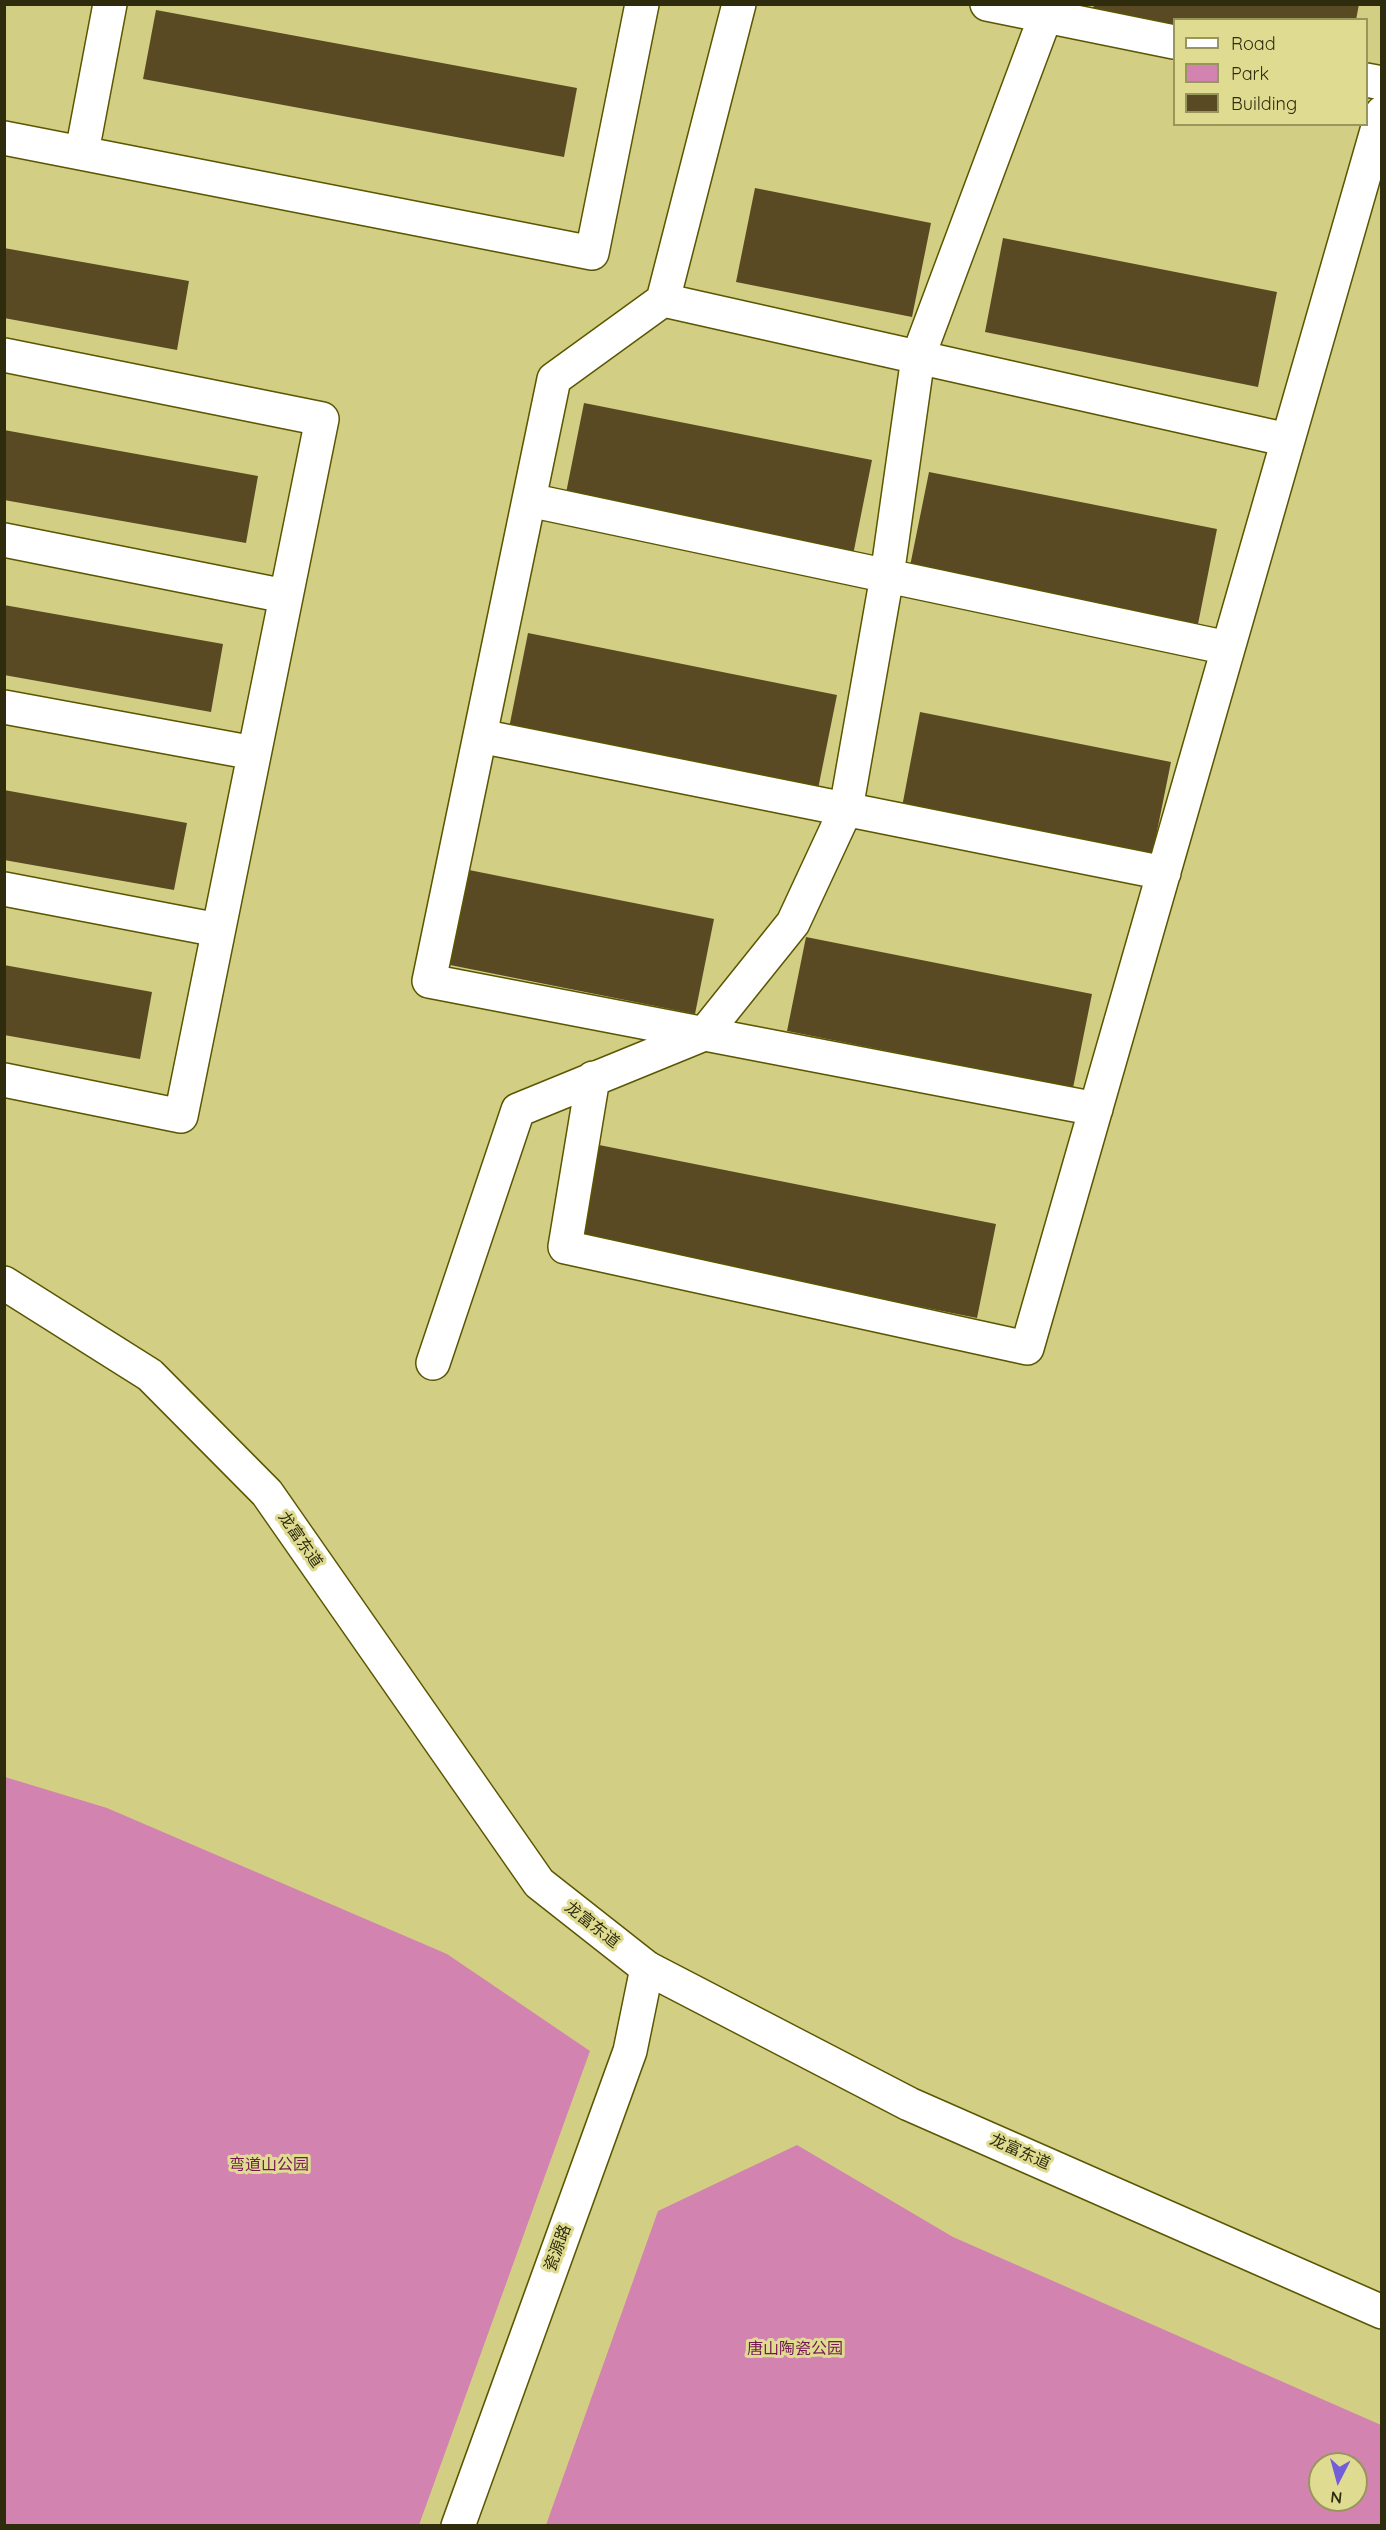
<!DOCTYPE html>
<html>
<head>
<meta charset="utf-8">
<style>
	body { margin:0 }
	#map { position:relative; width:1386px; height:2530px; overflow:hidden; background:#d2cf85; font-family:Quicksand,sans-serif }
	canvas { display:block }
	.frame { position:absolute; inset:0; border:6px solid #2e2c0d; pointer-events:none }
	.legend { position:absolute; left:1173px; top:18px; width:195px; height:108px; box-sizing:border-box; background:#dfdc92; border:2px solid #98965d; margin:0; padding:8px 10px; list-style:none; font-size:18px; color:#2e2c0d }
	.legend li { display:flex; align-items:center; gap:12px; height:30px }
	.legend b { width:30px; border:2px solid #98965d }
	.north { position:absolute; left:1308px; top:2452px; width:60px; height:60px; box-sizing:border-box; background:#dfdc92; border:2px solid #98965d; border-radius:50%; rotate:186deg; font-size:16px; font-weight:700; line-height:24px; text-align:center; color:#2e2c0d }
	.north::after { content:''; display:block; margin:auto; width:21px; height:27px; background:#715ed8; clip-path:polygon(50% 0,100% 100%,50% 72%,0 100%) }
</style>
</head>
<body>
<div id="map">
<canvas width="1386" height="2530"></canvas>
<div class="frame"></div>
<ul class="legend">
<li><b style="height:8px;background:#fff"></b>Road</li>
<li><b style="height:16px;background:#d383af"></b>Park</li>
<li><b style="height:16px;background:#5a4a24"></b>Building</li>
</ul>
<div class="north">N</div>
</div>
<script>
const ctx = document.querySelector('canvas').getContext('2d');
ctx.lineJoin = 'round';
function fill(path, color) { ctx.fillStyle = color; ctx.fill(path, 'evenodd'); }
const shape = rows => new Path2D(rows.map(r => 'M' + r).join(''));
function strokePath(path, color, width, dash) { ctx.strokeStyle = color; ctx.lineWidth = width; ctx.lineCap = dash ? 'butt' : 'round'; ctx.setLineDash(dash || []); ctx.stroke(path); }
function label(font, color, halo, rows, align = 'center') {
  ctx.font = font + ' Quicksand,"Noto Sans SC",sans-serif'; ctx.lineWidth = 6; ctx.setLineDash([]); ctx.textBaseline = 'middle'; ctx.strokeStyle = halo; ctx.fillStyle = color; for (const [text, x, y, turn = 0] of rows) {
    ctx.save(); ctx.translate(x, y); ctx.rotate((+turn || 0) * Math.PI / 180); ctx.textAlign = isNaN(turn) ? turn : align; if (halo) ctx.strokeText(text, 0, 0); ctx.fillText(text, 0, 0); ctx.restore();
  }
}
fill(shape([
	[5,1777,107,1808,447,1954,590,2051,419,2525,5,2525],
	[797,2145,953,2237,1381,2425,1381,2525,546,2525,658,2211],
	[1320,2464,1356,2464,1356,2500,1320,2500]
]), '#d383af');
fill(shape([
	[1094,4,1359,4,1356,20,1174,20,1174,25,1093,9],
	[156,10,577,88,564,157,143,79],
	[755,188,931,223,912,317,736,282],
	[1003,238,1277,292,1258,387,985,332],
	[4,248,189,281,177,350,4,318],
	[584,403,872,460,853,555,565,498],
	[4,430,258,476,246,543,4,500],
	[929,472,1217,529,1198,624,910,566],
	[4,605,223,644,211,712,4,675],
	[528,633,837,695,818,789,509,728],
	[920,712,1171,762,1152,856,902,807],
	[4,790,187,823,174,890,4,860],
	[464,869,714,919,695,1014,445,964],
	[806,937,1092,994,1073,1088,787,1031],
	[4,965,152,992,140,1059,4,1035],
	[579,1141,996,1224,977,1318,560,1235]
]), '#5a4a24');
const minor = shape([
	[739,4,663,300,554,379,429,981,1096,1109],
	[987,4,1174,42],
	[1366,80,1382,83],
	[4,138,592,253,642,4],
	[82,152,110,4],
	[663,300,1288,440],
	[4,355,322,419,181,1116,4,1080],
	[529,500,1228,648],
	[4,540,285,596],
	[4,707,254,753],
	[480,736,1164,873],
	[4,889,218,930],
	[593,1078,565,1247,1027,1348,1382,113],
	[433,1363,518,1110,704,1034,793,923,846,809,887,576,918,357,1050,4],
	[458,2526,630,2051,647,1968]
]);
const major = shape([
	[4,1283,150,1375,267,1493,539,1883,647,1968,909,2104,1382,2312]
]);
strokePath(minor, '#5b5600', 36);
strokePath(major, '#5b5600', 36);
strokePath(minor, '#fff', 33);
strokePath(major, '#fff', 33);
label('16px', '#2e2c0d', '#dfdc92', [
	["龙富东道",300,1540,55],
	["龙富东道",592,1925,38],
	["龙富东道",1020,2152,24],
	["瓷源路",558,2248,-70]
]);
label('16px', '#741753', '#dfdc92', [
	["弯道山公园",269,2165],
	["唐山陶瓷公园",795,2349]
]);
</script>
</body>
</html>
